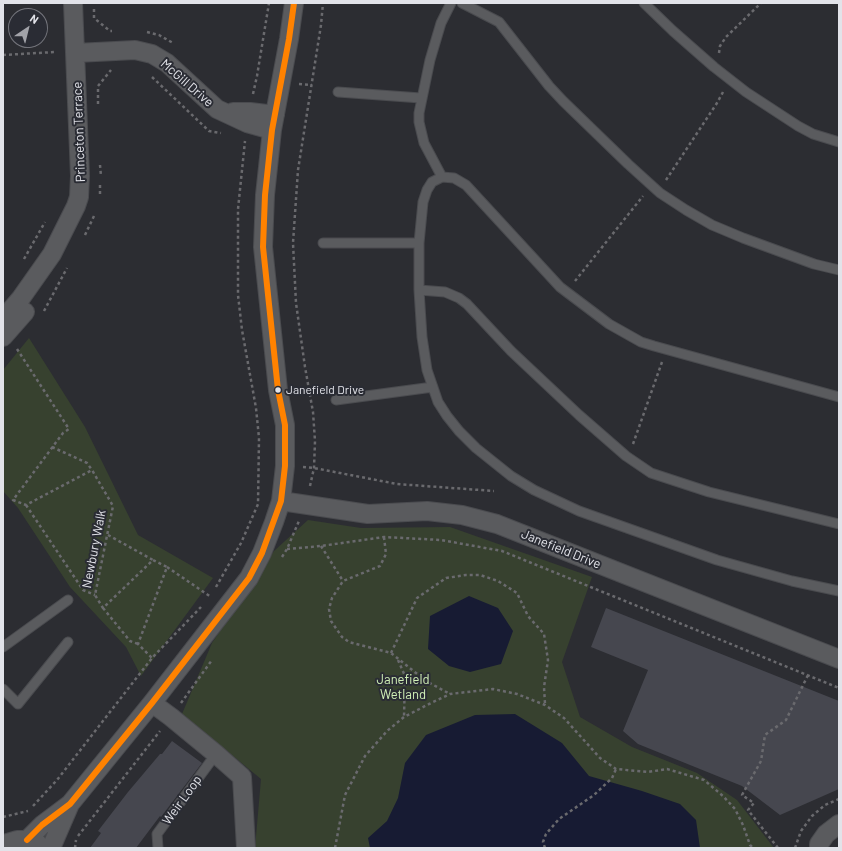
<!DOCTYPE html>
<html>
<head>
<meta charset="utf-8">
<style>
	body { margin:0 }
	#map { position:relative; width:842px; height:851px; overflow:hidden; background:#2c2d32; font-family:Barlow,sans-serif }
	canvas { display:block }
	.frame { position:absolute; inset:0; border:4px solid #e2e3e9; pointer-events:none }
	.north { position:absolute; left:8px; top:8px; width:40px; height:40px; box-sizing:border-box; background:#2a2c34; border:1px solid #74757c; border-radius:50%; rotate:35deg; font-size:11px; font-weight:700; line-height:16px; text-align:center; color:#e2e3e9 }
	.north::after { content:''; display:block; margin:auto; width:14px; height:18px; background:#a2a3a9; clip-path:polygon(50% 0,100% 100%,50% 72%,0 100%) }
</style>
</head>
<body>
<div id="map">
<canvas width="842" height="851"></canvas>
<div class="frame"></div>
<div class="north">N</div>
</div>
<script>
const ctx = document.querySelector('canvas').getContext('2d');
ctx.lineJoin = 'round';
function fill(path, color) { ctx.fillStyle = color; ctx.fill(path, 'evenodd'); }
const shape = rows => new Path2D(rows.map(r => 'M' + r).join(''));
function strokePath(path, color, width, dash) { ctx.strokeStyle = color; ctx.lineWidth = width; ctx.lineCap = dash ? 'butt' : 'round'; ctx.setLineDash(dash || []); ctx.stroke(path); }
function label(font, color, halo, rows, align = 'center') {
  ctx.font = font + ' Barlow,sans-serif'; ctx.lineWidth = 4; ctx.setLineDash([]); ctx.textBaseline = 'middle'; ctx.strokeStyle = halo; ctx.fillStyle = color; for (const [text, x, y, turn = 0] of rows) {
    ctx.save(); ctx.translate(x, y); ctx.rotate((+turn || 0) * Math.PI / 180); ctx.textAlign = isNaN(turn) ? turn : align; if (halo) ctx.strokeText(text, 0, 0); ctx.fillText(text, 0, 0); ctx.restore();
  }
}
fill(shape([
	[29,338,85,427,138,535,213,578,141,676,126,647,70,587,18,508,3,491,3,370],
	[308,520,361,528,450,527,592,577,562,662,580,717,632,747,697,773,737,800,774,848,255,848,261,779,182,714,212,643,274,551]
]), '#37412f');
fill(shape([
	[469,596,498,608,513,631,501,664,470,672,449,666,428,649,430,616],
	[515,714,562,743,589,776,642,791,680,804,696,820,700,848,370,848,368,838,387,821,398,798,405,763,426,735,475,715]
]), '#171b33');
fill(shape([
	[606,608,839,701,839,789,780,815,742,786,638,744,623,731,648,670,591,647],
	[172,741,202,763,161,817,160,816,136,848,90,848,101,833,98,831,128,792,160,754,162,754]
]), '#46474f');
const lane = shape([
	[462,3,499,22,549,86,563,101,628,164,660,193,686,210,712,225,743,238,814,264,839,270],
	[644,3,673,31,714,67,746,92,798,126,813,134,839,142],
	[338,92,421,98],
	[442,177,424,143,419,122,419,113,430,60,441,23,451,3],
	[323,243,419,243],
	[419,290,445,292,459,298,467,304,511,351,579,415,626,456,651,473,709,492,839,524],
	[839,397,654,346,641,342,609,324,560,287,466,185,454,178,442,177,432,182,427,190,423,202,419,243,419,290,422,337,427,370,438,402,447,416,459,431,476,448,511,476,534,490,579,511,717,560,792,581,839,591],
	[336,400,433,387],
	[3,647,68,600],
	[3,689,18,704,68,642],
	[158,848,157,834,216,754]
]);
const street = shape([
	[76,53,135,50,152,54,167,63,217,109,247,123,272,130],
	[233,112,250,112,275,115],
	[3,319,21,298,52,254,76,206,79,197,80,176,73,3],
	[3,337,25,312],
	[281,501,368,514,427,511,462,515,497,524,839,659],
	[152,703,171,717,216,754,242,777,246,848],
	[27,840,42,825,70,804,152,703,249,578,262,553,274,522,281,501,285,466,285,425,278,390,263,247,265,195,272,130,289,39,294,3],
	[3,847,7,843,17,840,27,840,38,844],
	[51,848,70,804],
	[819,848,819,844,826,834,839,824]
]);
strokePath(lane, '#4a4b4f', 11);
strokePath(street, '#4a4b4f', 20);
strokePath(shape([
	[94,9,94,18,110,31,112,31],
	[147,32,159,35,173,43],
	[719,53,720,46,726,37,761,3],
	[3,55,55,52],
	[152,77,209,131,221,133],
	[299,84,312,85],
	[253,94,257,76,269,3],
	[98,104,98,86,111,70],
	[100,165,101,176],
	[666,180,717,103,723,92],
	[100,194,100,183],
	[85,235,94,216],
	[24,259,45,222],
	[575,281,643,196],
	[44,311,67,268],
	[17,349,69,429,63,433,13,500,26,505,92,470,113,506,95,595,103,608,153,560,167,567,138,644,152,658],
	[633,444,662,362],
	[52,447,87,463,92,470],
	[303,467,314,468,397,484,494,491],
	[310,486,314,468,315,441,313,412,305,367,296,303,293,243,298,170,321,25,323,3],
	[26,505,83,590,95,595],
	[108,535,153,560],
	[384,537,386,554,380,566,343,581,332,598,329,609,331,621,342,637,349,642,391,653,426,681,450,694],
	[321,546,343,581],
	[287,549,321,546,384,537,441,540,502,551,839,688],
	[282,557,287,549,299,521],
	[167,567,211,597],
	[216,587,241,543,258,504,259,438,256,408,242,330,238,295,238,209,245,141],
	[103,608,130,641,138,644],
	[391,653,417,598,433,587,446,578,466,575,480,575,498,581,517,593,528,616,544,634,548,660,544,687,545,704],
	[398,660,405,676,404,717],
	[181,703,212,660],
	[33,806,57,780,152,658,201,607],
	[3,817,28,811],
	[78,836,160,731],
	[75,848,76,840],
	[335,848,345,795,365,756,387,731,404,717,429,704,450,694,493,689,517,694,545,705,564,718,600,758,616,769,648,772,667,769,704,780,723,796,735,809,743,825,750,845,753,848],
	[545,848,543,842,546,834,559,819,594,795,612,778,616,769],
	[778,848,748,810,754,803,742,795,761,761,765,735,786,720,808,675],
	[795,848,801,831,812,816,825,805,839,799]
]), '#6a6a6e', 2.5, [3, 3]);
strokePath(lane, '#5a5b5e', 9);
strokePath(street, '#5a5b5e', 18);
strokePath(shape([
	[27,840,42,825,70,804,152,703,249,578,262,553,281,501,285,466,285,425,278,390,263,247,265,195,272,130,289,39,294,3]
]), '#ff8200', 6);
for (const [x, y, r, color] of [
	[278,390,3.5,"#e2e3e9"]
]) { const dot = new Path2D(); dot.arc(x, y, r, 0, 2 * Math.PI); ctx.fillStyle = color; ctx.fill(dot); strokePath(dot, '#2a2c34', 1.5); }
label('12px', '#e2e3e9', '#2a2c34', [
	["Janefield Drive",286,390]
], 'left');
label('13px', '#e2e3e9', '#2a2c34', [
	["McGill Drive",187,83,41],
	["Princeton Terrace",79,132,-92],
	["Newbury Walk",94,549,-79],
	["Janefield Drive",561,549,22],
	["Weir Loop",182,800,-54]
]);
label('13px', '#d1f0b7', '#2a2c34', [
	["Janefield",403,680],
	["Wetland",403,695]
]);
</script>
</body>
</html>
